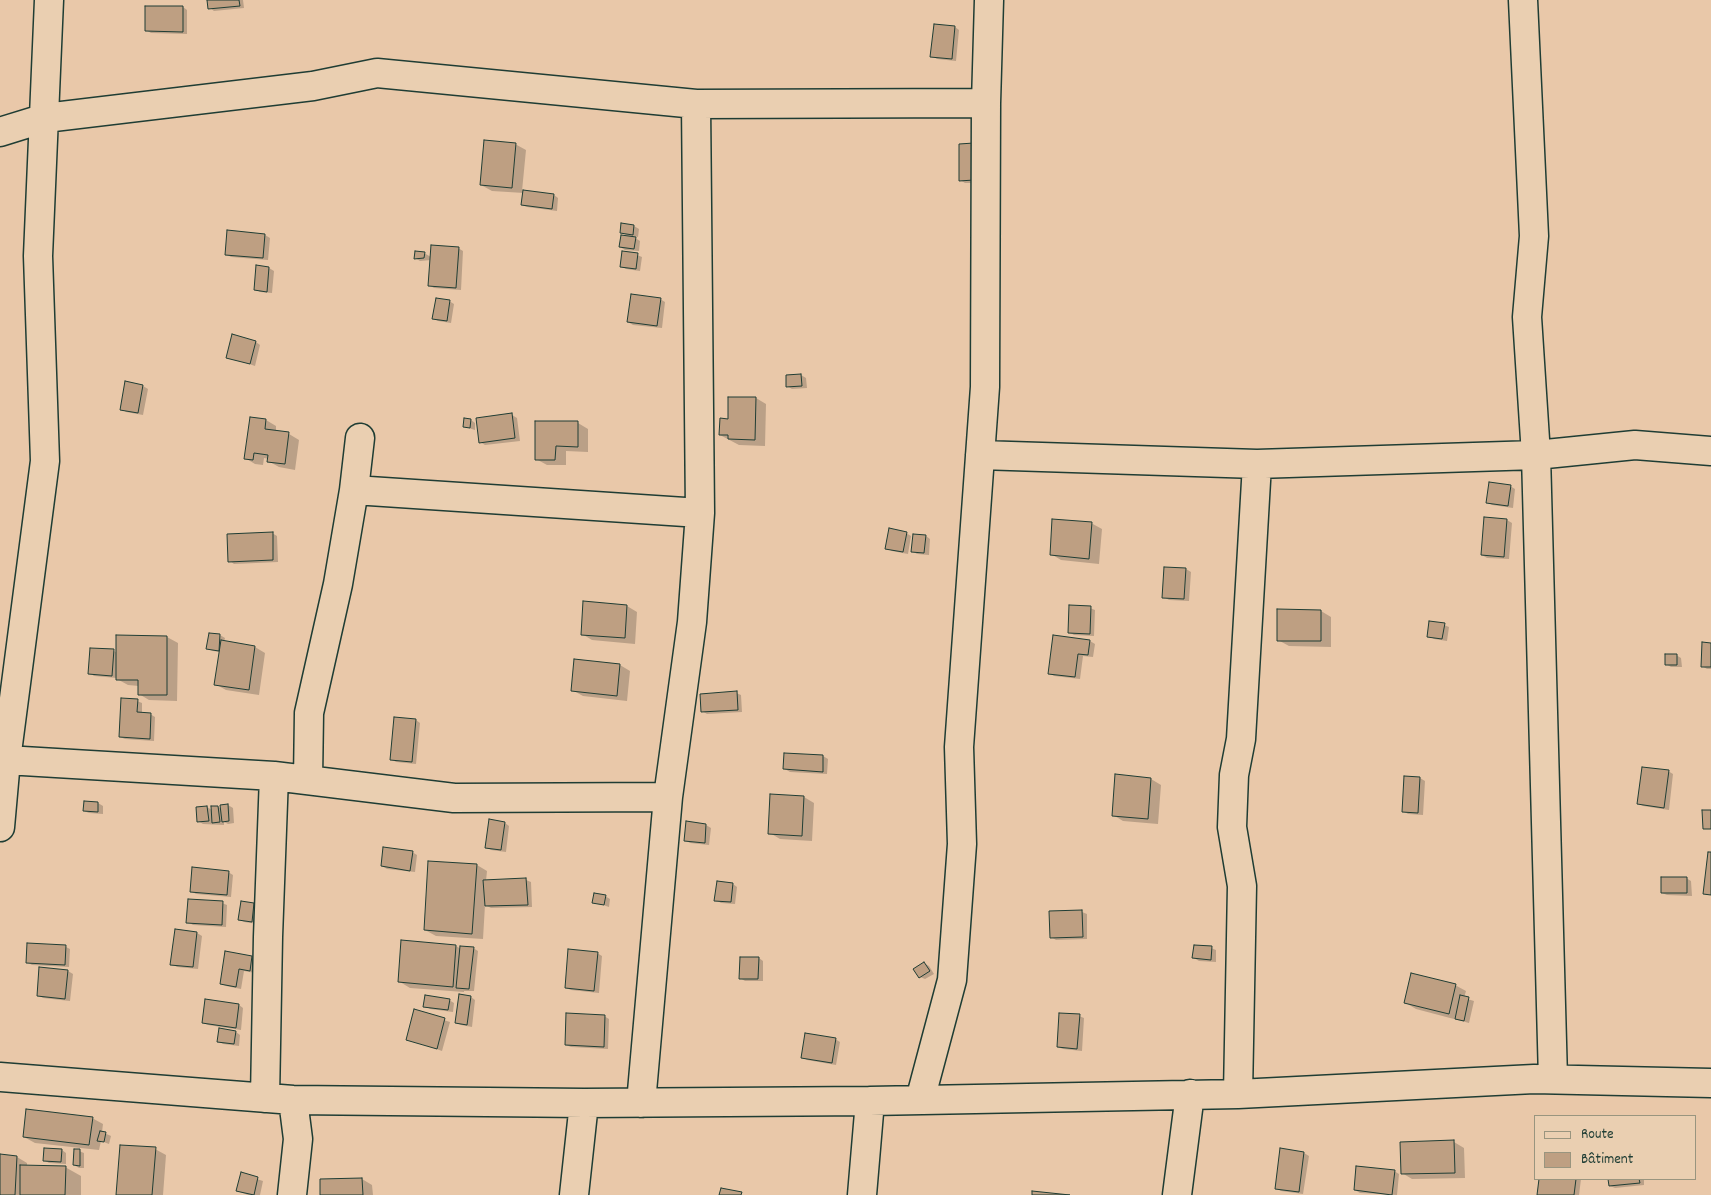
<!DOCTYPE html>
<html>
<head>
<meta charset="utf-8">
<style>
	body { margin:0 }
	#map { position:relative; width:1711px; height:1195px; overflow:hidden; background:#e9c8a9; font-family:Dekko,sans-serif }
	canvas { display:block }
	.legend { position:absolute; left:1534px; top:1115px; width:162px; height:65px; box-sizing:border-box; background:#eacfb1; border:1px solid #99957f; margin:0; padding:6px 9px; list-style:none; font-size:15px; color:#1f3d34 }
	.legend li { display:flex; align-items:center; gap:10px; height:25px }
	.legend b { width:25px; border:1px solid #99957f }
</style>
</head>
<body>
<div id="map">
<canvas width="1711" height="1195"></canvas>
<ul class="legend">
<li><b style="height:6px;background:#eacfb1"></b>Route</li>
<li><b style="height:14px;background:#be9f82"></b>Bâtiment</li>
</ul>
</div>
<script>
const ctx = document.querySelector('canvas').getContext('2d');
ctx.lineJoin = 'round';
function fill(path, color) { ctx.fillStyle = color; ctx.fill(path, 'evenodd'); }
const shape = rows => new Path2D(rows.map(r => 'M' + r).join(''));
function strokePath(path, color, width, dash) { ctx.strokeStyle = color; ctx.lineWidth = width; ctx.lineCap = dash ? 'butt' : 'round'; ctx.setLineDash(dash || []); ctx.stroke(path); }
fill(shape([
	[209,0,243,0,244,8,214,11,210,8],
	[183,7,187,10,187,34,151,33,146,30],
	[955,27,959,30,956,61,937,59,932,56],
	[515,144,526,150,522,191,554,195,558,198,557,211,527,207,522,205,524,193,492,191,481,185],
	[960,145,979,183,965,183,960,180],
	[623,225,634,226,639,229,638,237,632,236,640,241,639,251,625,250,620,247,630,237,622,233],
	[228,232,265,235,270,238,268,260,231,257,226,254],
	[458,248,463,251,461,290,434,288,429,285,431,260,420,261,415,258,424,253,431,257],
	[637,255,642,257,640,271,626,269,621,266],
	[269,268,274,271,272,293,260,292,255,289],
	[660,299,665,302,662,328,633,325,628,322],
	[449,301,454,304,451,323,438,321,434,319],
	[256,342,260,345,255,366,228,357],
	[801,375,806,378,807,388,792,389,787,386],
	[143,386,148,389,143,415,126,412,122,409],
	[756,398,766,404,765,446,739,445,720,435,729,420],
	[512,415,517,418,520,441,485,445,480,442],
	[251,418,266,420,276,426,276,432,289,434,299,440,295,470,279,467,268,461,269,459,264,458,263,465,255,464,245,458],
	[471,420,475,423,475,430,465,427],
	[537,422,578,423,588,429,588,452,566,451,566,465,547,465,536,459],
	[1510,486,1515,489,1513,508,1492,505,1487,502],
	[1485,518,1507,520,1512,523,1509,559,1487,558,1482,555],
	[1091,523,1102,529,1099,564,1061,560,1051,554],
	[272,533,277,536,278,562,234,564,230,561],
	[906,533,911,536,908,554,892,551,887,548],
	[926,536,930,539,929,555,917,554,912,551],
	[1186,569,1191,572,1189,601,1169,600,1164,597],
	[627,606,637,612,635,644,592,640,582,634],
	[1090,608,1095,610,1094,636,1074,635,1069,632],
	[1321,611,1331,617,1331,647,1289,646,1278,640],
	[1444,625,1449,627,1447,641,1434,639,1429,636],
	[210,634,220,635,225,638,224,642,255,647,265,653,259,695,226,690,215,684,220,652,213,651,208,649],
	[118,636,167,637,178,643,177,701,149,700,139,694,139,686,128,685,117,679,117,678,94,676,90,673,91,649,114,651,117,653],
	[1054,637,1090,641,1095,644,1093,657,1083,656,1080,679,1054,676,1049,673],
	[1711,644,1711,669,1707,669,1702,666],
	[1676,655,1681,658,1682,667,1671,667,1666,664],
	[575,661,620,665,630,671,627,701,583,696,572,690],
	[736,693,741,695,742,712,707,714,702,711],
	[137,701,142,703,142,714,150,714,155,717,154,741,125,739,120,737],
	[416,720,420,723,416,764,396,762,391,759],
	[786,754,823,756,828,759,827,774,790,772,785,769],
	[1668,771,1673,774,1669,810,1643,806,1639,804],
	[1116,775,1151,779,1161,785,1158,824,1123,821,1113,815],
	[1420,778,1425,781,1423,815,1408,814,1403,811],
	[804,797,814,803,812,841,780,839,770,833],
	[98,803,103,806,103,814,89,813,84,811],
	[228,805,233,808,234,823,228,824,224,822,224,825,203,824,198,821,197,808,207,807,212,810,218,807,222,809],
	[505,823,509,826,506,852,491,850,486,847],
	[706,825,711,828,709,845,690,843,685,840],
	[412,852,417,855,415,872,387,869,382,866],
	[477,865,487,871,486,881,526,880,531,882,532,907,491,908,485,905,483,939,436,936,425,930],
	[228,872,233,875,231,897,196,894,191,891],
	[1686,878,1691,881,1692,896,1667,895,1662,893],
	[733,884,737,887,735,904,721,903,716,900],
	[605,896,610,899,609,907,594,902],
	[222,903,227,905,226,927,193,925,188,922],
	[254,905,259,907,257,924,244,922,239,919],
	[1082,912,1087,914,1087,939,1056,940,1051,937],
	[176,930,197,933,202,936,198,969,177,967,172,964],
	[403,942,456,946,461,949,473,948,478,951,474,991,464,991,464,992,410,988,400,982],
	[66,947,70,949,69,967,32,965,27,962],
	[1211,948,1216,950,1216,962,1199,961,1194,958],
	[226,953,252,957,257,960,255,973,244,971,241,989,226,986,221,984],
	[597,953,602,956,599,993,571,990,566,988],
	[759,958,763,961,763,981,745,981,740,978],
	[924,963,929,966,934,974,925,979,920,977],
	[68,971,73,974,70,1001,43,998,38,995],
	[1455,985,1466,991,1464,998,1474,1001,1469,1023,1416,1009,1406,1003],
	[471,997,475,1000,472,1027,461,1025,456,1023],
	[449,1000,454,1003,453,1012,430,1009,425,1006],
	[239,1005,243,1008,241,1030,208,1025,203,1023],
	[415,1011,450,1022,442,1051,408,1039],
	[604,1016,609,1019,608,1049,571,1047,566,1045],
	[1079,1016,1084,1018,1082,1051,1063,1049,1058,1047],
	[236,1032,240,1035,239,1046,223,1044,218,1041],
	[835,1039,840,1042,836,1065,807,1060,802,1057],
	[92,1118,103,1124,102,1132,111,1136,109,1144,101,1141,99,1150,35,1143,24,1137],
	[1454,1142,1464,1148,1465,1178,1412,1179,1402,1173],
	[155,1149,166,1155,163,1195,118,1195],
	[62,1150,66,1153,66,1164,49,1163,44,1160],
	[79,1151,84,1153,84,1168,79,1168,74,1165],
	[1304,1153,1309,1156,1303,1194,1281,1191,1276,1188],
	[0,1156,17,1157,27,1163,27,1166,65,1167,81,1176,81,1195,0,1195],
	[1394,1171,1399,1174,1397,1195,1360,1193,1355,1190],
	[241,1174,263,1181,260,1195,248,1195,237,1191],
	[362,1179,372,1185,373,1195,321,1195],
	[1540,1179,1581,1179,1579,1195,1538,1195],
	[1609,1179,1644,1179,1644,1185,1615,1188,1610,1186]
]), '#0003');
const building = shape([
	[207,0,239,0,240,6,208,9,207,0],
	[145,6,183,6,183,32,145,31,145,6],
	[934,24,955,26,952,59,930,57,934,24],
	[484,140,516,143,512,188,480,185,484,140],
	[974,143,974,180,959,181,959,144,974,143],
	[523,190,554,194,552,209,521,205,523,190],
	[621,223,634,225,633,235,620,233,621,223],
	[227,230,265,234,263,258,225,255,227,230],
	[621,235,636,237,634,249,619,247,621,235],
	[431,245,459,247,456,288,428,286,431,245],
	[415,251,425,252,424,258,414,259,415,251],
	[622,251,638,253,636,269,620,267,622,251],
	[256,265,269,267,267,292,254,290,256,265],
	[631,294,661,298,657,326,627,322,631,294],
	[436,298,450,300,447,321,432,319,436,298],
	[232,334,256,341,250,364,226,358,232,334],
	[801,374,802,386,786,387,786,375,801,374],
	[125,381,143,385,138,413,120,410,125,381],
	[728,397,756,397,755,440,728,439,728,435,719,435,720,418,728,419,728,397],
	[512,413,515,438,479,443,476,418,512,413],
	[250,417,266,419,265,429,289,432,285,464,267,462,268,455,254,453,253,460,244,459,250,417],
	[464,418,471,419,470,428,463,427,464,418],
	[535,421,578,421,578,447,556,446,555,460,535,460,535,421],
	[1489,482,1511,485,1508,506,1486,503,1489,482],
	[1484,517,1507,519,1504,557,1481,555,1484,517],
	[1052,519,1092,522,1089,559,1050,555,1052,519],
	[889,528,907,532,903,552,885,549,889,528],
	[273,532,273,560,228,562,227,534,273,532],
	[913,534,926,535,924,553,911,552,913,534],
	[1164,567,1186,568,1184,599,1162,598,1164,567],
	[583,601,627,605,625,638,581,635,583,601],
	[1069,605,1091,606,1090,634,1068,633,1069,605],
	[1277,609,1321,610,1321,641,1277,641,1277,609],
	[1429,621,1445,623,1442,639,1427,637,1429,621],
	[209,633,220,634,219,651,206,649,209,633],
	[116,635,167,636,167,695,138,695,138,680,116,680,116,635],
	[1053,635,1090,640,1088,655,1078,654,1075,677,1048,674,1053,635],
	[221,640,255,646,249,690,214,685,221,640],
	[1702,642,1711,643,1711,667,1701,667,1702,642],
	[90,648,114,649,112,676,88,674,90,648],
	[1665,654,1677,654,1677,665,1665,665,1665,654],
	[574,659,620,664,617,696,571,691,574,659],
	[737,691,738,710,701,712,700,694,737,691],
	[121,698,138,699,137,712,151,713,150,739,119,737,121,698],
	[394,717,416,719,412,762,390,760,394,717],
	[784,753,823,755,823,772,783,769,784,753],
	[1642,767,1669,770,1664,808,1637,804,1642,767],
	[1115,774,1151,778,1148,819,1112,816,1115,774],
	[1404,776,1420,777,1418,813,1402,812,1404,776],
	[770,794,804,796,802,836,768,834,770,794],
	[84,801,98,802,98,812,83,811,84,801],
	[228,804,229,821,222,822,220,805,228,804],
	[207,806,209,821,197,822,196,807,207,806],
	[211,806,218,806,220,822,212,823,211,806],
	[1702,810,1711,810,1711,829,1703,829,1702,810],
	[489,819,505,822,501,850,485,848,489,819],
	[686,821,706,824,705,843,684,841,686,821],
	[383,847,413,851,410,871,381,866,383,847],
	[1708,852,1711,852,1711,895,1703,894,1708,852],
	[428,861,477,864,472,934,424,930,428,861],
	[192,867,229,871,227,895,190,892,192,867],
	[1661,877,1687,877,1687,893,1661,893,1661,877],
	[526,878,528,905,485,906,483,880,526,878],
	[717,881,733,883,731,902,714,901,717,881],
	[594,893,606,895,604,905,592,903,594,893],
	[188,899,223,901,222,925,186,923,188,899],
	[241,901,254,903,252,922,238,920,241,901],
	[1082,910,1083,937,1050,938,1049,911,1082,910],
	[175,929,197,932,193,967,170,965,175,929],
	[401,940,456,945,453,987,398,982,401,940],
	[27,943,66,945,65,965,26,963,27,943],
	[1194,945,1212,946,1211,960,1192,958,1194,945],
	[460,946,474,947,469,989,456,988,460,946],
	[568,949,598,952,594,991,565,988,568,949],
	[225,951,252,956,250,971,239,969,236,987,220,984,225,951],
	[740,957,759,957,758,979,739,979,740,957],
	[924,962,930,971,919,978,913,969,924,962],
	[39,967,68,970,65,999,37,996,39,967],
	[1411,973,1456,984,1449,1014,1404,1003,1411,973],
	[459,994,471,996,467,1025,455,1023,459,994],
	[425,995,450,999,448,1010,423,1007,425,995],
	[1460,995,1469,997,1464,1021,1455,1019,1460,995],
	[205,999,239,1004,236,1028,202,1023,205,999],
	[414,1009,445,1018,437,1049,406,1040,414,1009],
	[566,1013,605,1015,604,1047,565,1045,566,1013],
	[1059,1013,1080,1014,1077,1049,1057,1047,1059,1013],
	[219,1028,236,1031,234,1044,217,1042,219,1028],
	[805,1033,836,1038,832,1063,801,1058,805,1033],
	[26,1109,93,1117,89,1145,23,1137,26,1109],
	[100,1131,106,1132,104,1142,97,1141,100,1131],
	[1454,1140,1455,1173,1401,1174,1400,1142,1454,1140],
	[120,1145,156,1147,152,1195,116,1195,120,1145],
	[44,1148,62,1149,61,1162,43,1161,44,1148],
	[1280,1148,1304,1152,1299,1192,1275,1189,1280,1148],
	[74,1149,80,1149,80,1166,73,1165,74,1149],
	[0,1154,17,1156,15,1195,0,1195,0,1154],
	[20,1165,66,1166,65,1195,20,1195,20,1165],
	[1356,1166,1395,1170,1392,1195,1354,1190,1356,1166],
	[241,1172,258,1177,254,1195,236,1191,241,1172],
	[362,1178,363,1195,320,1195,320,1179,362,1178],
	[1539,1179,1576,1179,1574,1195,1537,1195,1539,1179],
	[1608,1179,1639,1179,1640,1183,1609,1186,1608,1179],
	[721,1188,742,1192,741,1195,719,1195,721,1188],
	[1032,1191,1070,1195,1032,1195,1032,1191]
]);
fill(building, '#be9f82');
strokePath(building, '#1f3d34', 1);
const minor = shape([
	[1523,0,1534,236,1527,317,1536,455,1553,1079],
	[0,132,45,118,313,86,377,73,696,104,986,103],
	[980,455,1257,464,1536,455,1635,445,1711,451],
	[354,490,700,513],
	[6,760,274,776,454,798,668,797],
	[308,780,309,713,338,584,354,490,360,438],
	[0,827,6,760,45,461,38,256,49,0],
	[0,1077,293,1100,584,1103,870,1101,1238,1094,1534,1079,1711,1083],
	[1238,1094,1242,886,1232,827,1234,775,1241,739,1257,464],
	[265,1098,268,937,274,776],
	[920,1100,952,980,962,844,959,747,985,387,986,103,989,0],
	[641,1103,668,797,692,622,700,513,696,104],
	[292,1195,298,1139,293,1100],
	[574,1195,584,1103],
	[862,1195,870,1101],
	[1177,1195,1190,1094]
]);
strokePath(minor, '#1f3d34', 31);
strokePath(minor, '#eacfb1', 28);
</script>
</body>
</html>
